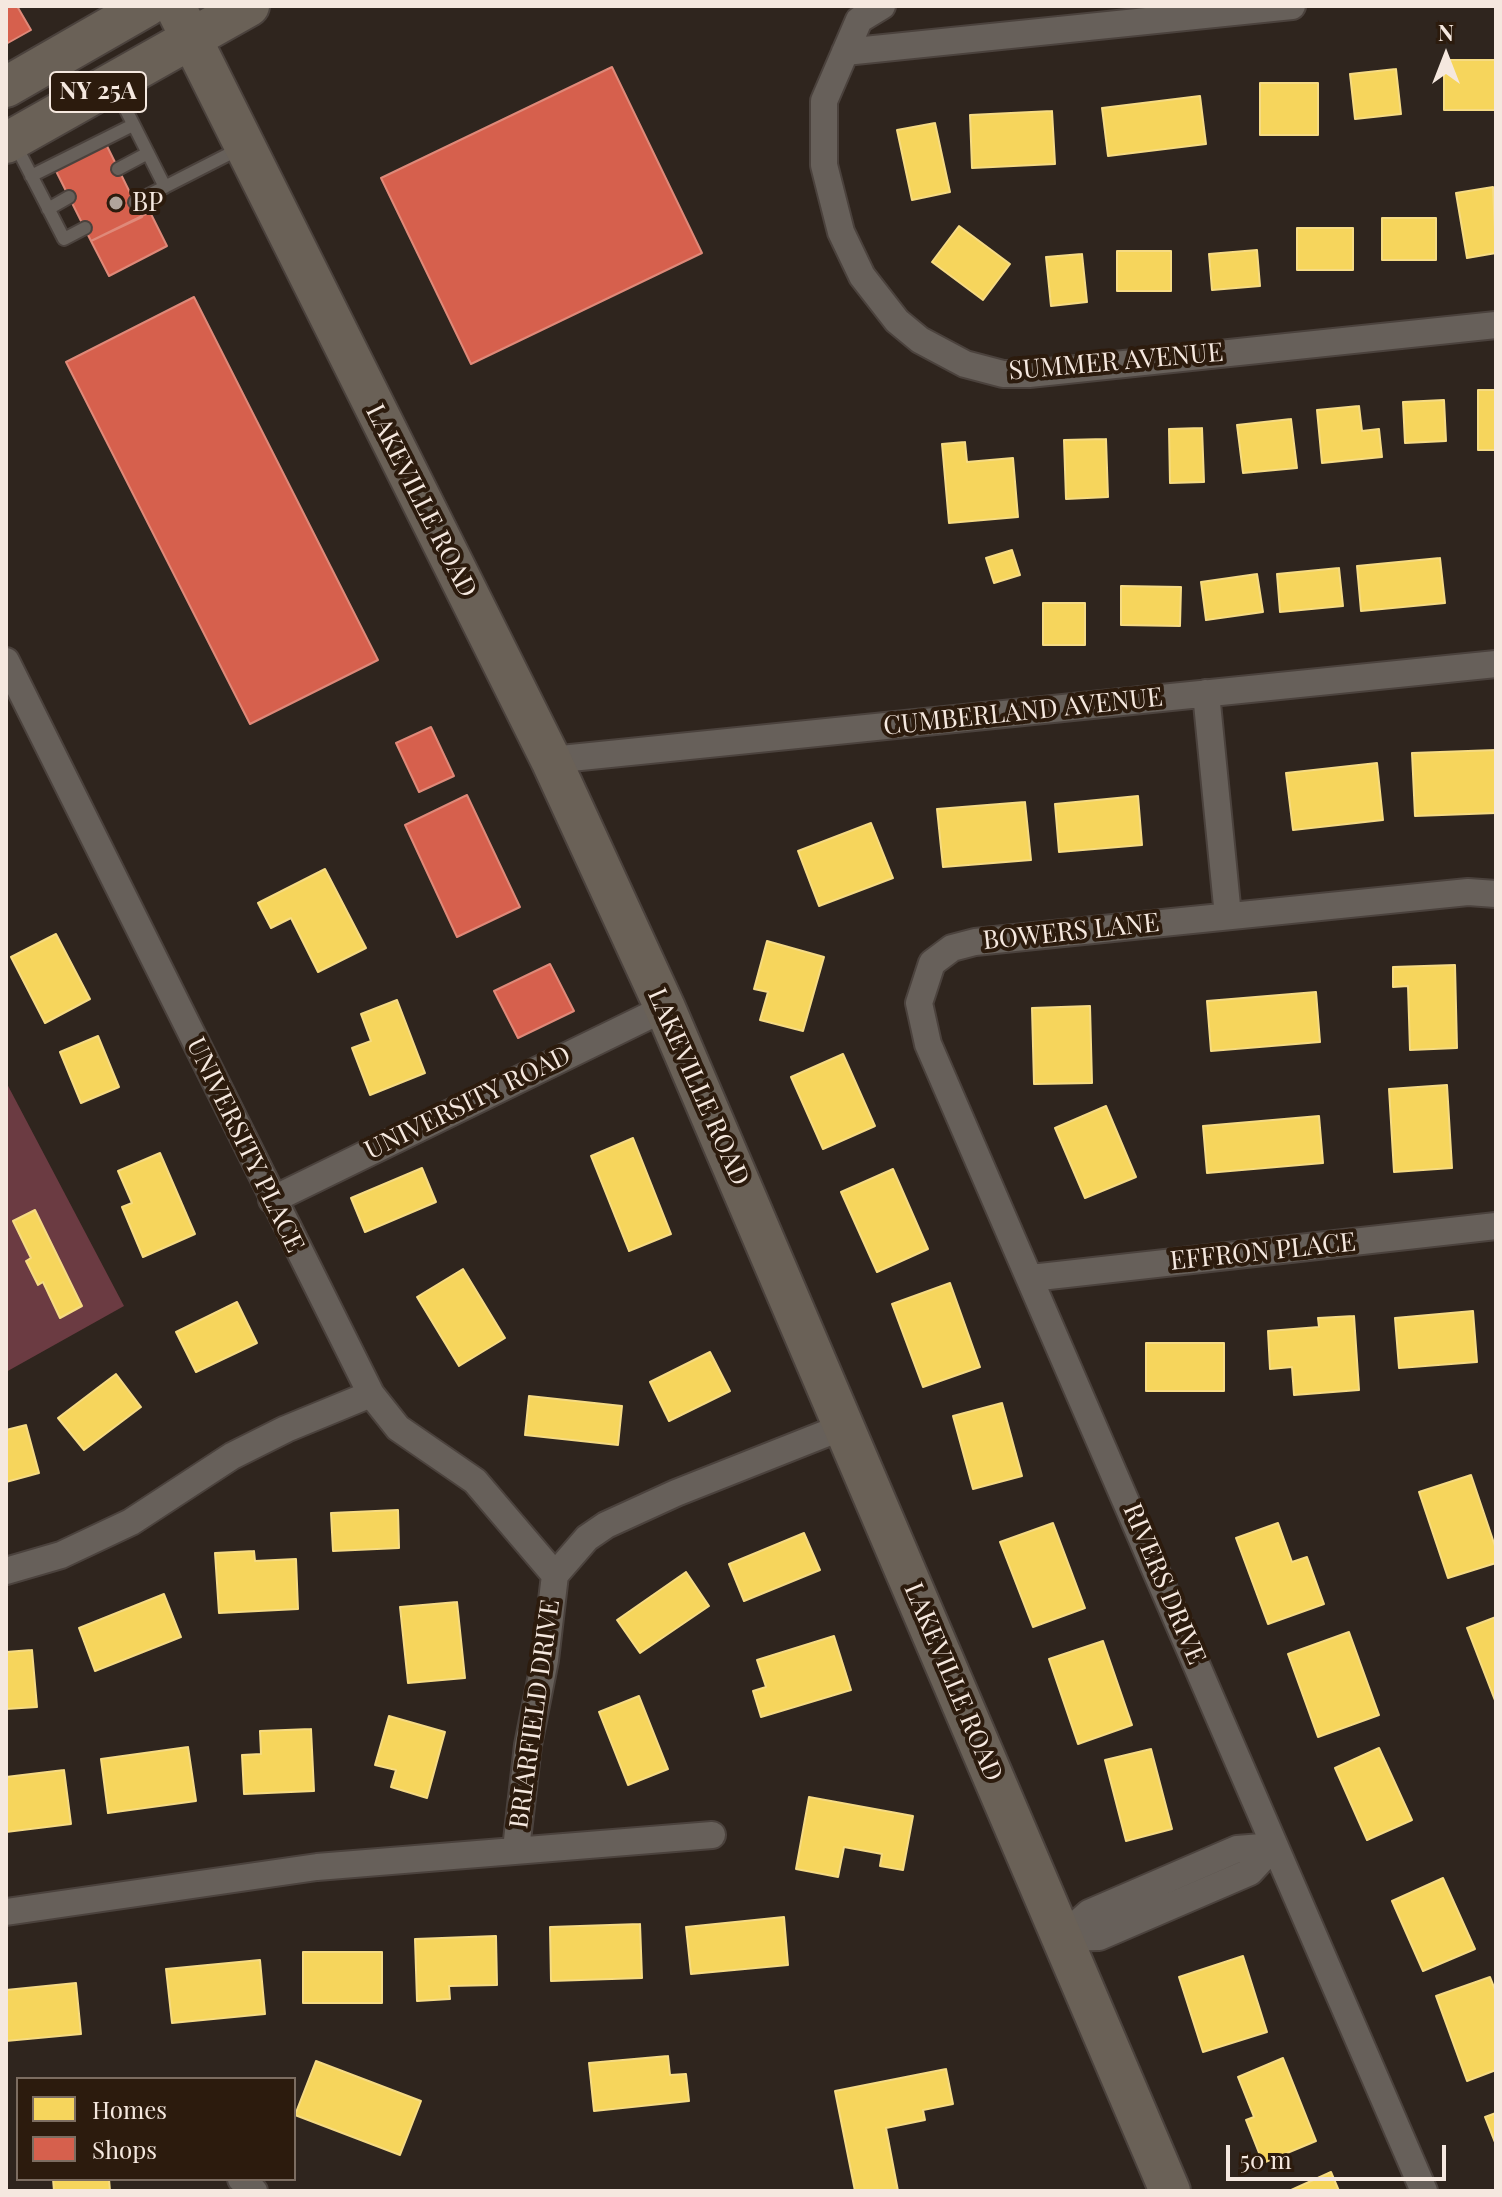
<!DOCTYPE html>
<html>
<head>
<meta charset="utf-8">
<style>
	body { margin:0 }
	#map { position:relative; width:1502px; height:2197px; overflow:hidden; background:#2f251e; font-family:"Playfair Display",serif }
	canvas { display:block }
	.frame { position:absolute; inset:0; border:8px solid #f5e8df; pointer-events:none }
	.legend { position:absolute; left:16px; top:2077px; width:280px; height:104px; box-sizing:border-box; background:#2c1b0d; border:2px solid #7c6d61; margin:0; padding:10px 14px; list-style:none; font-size:24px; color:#f5e8df }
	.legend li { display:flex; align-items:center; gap:16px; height:40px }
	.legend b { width:40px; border:2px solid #7c6d61 }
	.north { position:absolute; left:1406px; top:16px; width:80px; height:80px; -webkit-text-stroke:6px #2c1b0d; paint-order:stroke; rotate:0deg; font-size:22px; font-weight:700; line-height:32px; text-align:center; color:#f5e8df }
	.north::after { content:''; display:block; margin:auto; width:28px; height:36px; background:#f5e8df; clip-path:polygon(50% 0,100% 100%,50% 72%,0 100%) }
	.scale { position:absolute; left:1226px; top:2145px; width:220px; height:36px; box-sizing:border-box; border:4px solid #f5e8df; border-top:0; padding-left:10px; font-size:24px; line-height:28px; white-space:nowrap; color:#f5e8df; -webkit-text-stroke:6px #2c1b0d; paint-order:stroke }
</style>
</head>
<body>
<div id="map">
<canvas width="1502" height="2197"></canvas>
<div class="frame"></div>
<ul class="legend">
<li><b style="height:22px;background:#f6d55c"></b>Homes</li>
<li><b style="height:22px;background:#d6604d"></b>Shops</li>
</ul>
<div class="north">N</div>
<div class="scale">50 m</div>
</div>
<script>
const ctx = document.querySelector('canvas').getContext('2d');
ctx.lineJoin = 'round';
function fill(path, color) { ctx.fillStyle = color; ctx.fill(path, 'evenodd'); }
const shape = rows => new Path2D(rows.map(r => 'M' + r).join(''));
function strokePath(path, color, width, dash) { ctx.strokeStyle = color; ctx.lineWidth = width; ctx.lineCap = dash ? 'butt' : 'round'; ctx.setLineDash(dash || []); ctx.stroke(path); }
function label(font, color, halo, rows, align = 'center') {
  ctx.font = font + ' "Playfair Display",serif'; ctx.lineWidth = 8; ctx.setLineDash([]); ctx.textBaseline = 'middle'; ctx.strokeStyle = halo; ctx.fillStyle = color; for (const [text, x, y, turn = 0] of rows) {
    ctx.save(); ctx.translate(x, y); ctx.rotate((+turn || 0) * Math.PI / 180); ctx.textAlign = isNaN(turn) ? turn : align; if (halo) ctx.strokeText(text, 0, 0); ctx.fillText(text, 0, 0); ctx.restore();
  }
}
fill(shape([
	[6,1082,124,1306,6,1372]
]), '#6b3b42');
const homes = shape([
	[1444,60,1496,60,1496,110,1444,110,1444,60],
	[1396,69,1401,114,1355,119,1350,74,1396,69],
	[1260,83,1318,83,1318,135,1260,135,1260,83],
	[1200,96,1206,144,1108,156,1102,108,1200,96],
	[1052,111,1055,164,972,168,970,115,1052,111],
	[935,123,950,192,912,200,897,130,935,123],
	[1493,187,1496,253,1467,258,1456,193,1493,187],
	[1382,218,1436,218,1436,260,1382,260,1382,218],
	[959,226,1010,264,983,300,932,262,959,226],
	[1297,228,1353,228,1353,270,1297,270,1297,228],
	[1257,250,1260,286,1212,290,1209,254,1257,250],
	[1117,251,1171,251,1171,291,1117,291,1117,251],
	[1082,254,1087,302,1051,306,1046,257,1082,254],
	[1478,390,1496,390,1496,450,1478,450,1478,390],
	[1444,400,1446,441,1405,443,1403,402,1444,400],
	[1359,406,1362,431,1379,429,1382,457,1322,463,1317,410,1359,406],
	[1291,419,1297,468,1243,473,1237,425,1291,419],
	[1202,428,1204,482,1170,483,1169,429,1202,428],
	[1106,439,1108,497,1066,499,1064,440,1106,439],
	[965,442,967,462,1013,458,1018,517,949,523,942,444,965,442],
	[1012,550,1020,575,994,583,986,558,1012,550],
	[1440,558,1445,603,1361,611,1357,566,1440,558],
	[1339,568,1343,606,1280,612,1277,574,1339,568],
	[1257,574,1263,612,1206,620,1201,582,1257,574],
	[1121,586,1181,587,1180,626,1121,625,1121,586],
	[1043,603,1085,603,1085,645,1043,645,1043,603],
	[1496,750,1496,813,1415,816,1412,753,1496,750],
	[1377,763,1383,820,1293,830,1286,773,1377,763],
	[1138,796,1142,845,1059,852,1055,804,1138,796],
	[1025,802,1031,860,943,867,937,809,1025,802],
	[871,823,893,878,819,906,798,851,871,823],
	[325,869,366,948,318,972,291,918,271,928,258,903,325,869],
	[56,934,90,999,45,1023,11,957,56,934],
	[767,941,824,957,803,1031,760,1020,768,992,754,989,767,941],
	[1455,965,1457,1048,1410,1050,1408,986,1393,987,1393,967,1455,965],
	[1316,992,1320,1042,1211,1051,1207,1001,1316,992],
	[397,1000,425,1073,370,1095,352,1048,371,1041,361,1014,397,1000],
	[1090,1006,1092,1083,1034,1084,1032,1008,1090,1006],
	[98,1036,119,1087,81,1103,60,1052,98,1036],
	[843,1054,875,1126,823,1149,791,1077,843,1054],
	[1447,1085,1452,1168,1394,1172,1389,1089,1447,1085],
	[1106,1106,1136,1177,1085,1198,1055,1128,1106,1106],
	[1319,1116,1323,1163,1207,1173,1203,1126,1319,1116],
	[633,1138,671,1234,629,1251,591,1156,633,1138],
	[160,1153,195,1234,143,1257,122,1207,132,1203,118,1171,160,1153],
	[422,1168,436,1202,365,1232,351,1198,422,1168],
	[893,1169,928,1249,877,1272,841,1192,893,1169],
	[35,1210,82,1306,60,1318,43,1282,38,1285,26,1261,31,1258,13,1221,35,1210],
	[463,1269,505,1338,459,1366,417,1297,463,1269],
	[950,1283,980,1367,923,1387,892,1304,950,1283],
	[237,1302,257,1343,196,1372,176,1332,237,1302],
	[1473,1311,1477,1362,1399,1368,1395,1318,1473,1311],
	[1354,1316,1359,1390,1294,1395,1292,1367,1270,1369,1268,1331,1319,1327,1318,1318,1354,1316],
	[1146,1343,1224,1343,1224,1391,1146,1391,1146,1343],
	[710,1352,730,1391,669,1421,650,1382,710,1352],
	[116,1374,141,1407,84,1450,58,1418,116,1374],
	[529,1396,622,1406,618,1445,525,1435,529,1396],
	[1002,1403,1022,1476,973,1489,953,1416,1002,1403],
	[26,1425,39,1473,6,1482,6,1430,26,1425],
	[1471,1475,1496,1549,1496,1563,1448,1578,1419,1492,1471,1475],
	[398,1510,399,1548,333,1551,331,1513,398,1510],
	[1053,1523,1085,1608,1033,1627,1000,1542,1053,1523],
	[1278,1523,1292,1562,1307,1557,1324,1604,1268,1624,1236,1538,1278,1523],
	[804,1533,820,1570,744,1601,729,1564,804,1533],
	[254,1551,255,1561,296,1559,298,1609,219,1613,215,1553,254,1551],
	[686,1572,709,1606,640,1653,617,1620,686,1572],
	[164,1594,181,1637,95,1671,79,1628,164,1594],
	[457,1602,465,1678,408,1683,400,1607,457,1602],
	[1496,1617,1496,1703,1467,1628,1496,1617],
	[1349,1632,1379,1715,1318,1737,1288,1654,1349,1632],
	[834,1636,851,1690,761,1717,753,1691,766,1687,757,1660,834,1636],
	[1103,1641,1132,1725,1078,1744,1049,1659,1103,1641],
	[32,1650,37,1707,6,1709,6,1652,32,1650],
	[639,1696,668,1769,628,1785,599,1712,639,1696],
	[389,1716,445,1732,427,1798,391,1787,396,1770,375,1765,389,1716],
	[311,1729,314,1791,244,1794,242,1755,261,1754,260,1731,311,1729],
	[188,1747,196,1801,108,1813,101,1759,188,1747],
	[1379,1748,1412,1820,1367,1840,1335,1768,1379,1748],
	[1151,1749,1172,1829,1126,1841,1105,1760,1151,1749],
	[64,1770,71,1824,6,1832,6,1777,64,1770],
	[809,1797,913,1816,903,1870,880,1866,882,1854,844,1847,838,1877,796,1869,809,1797],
	[1443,1878,1475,1949,1423,1971,1392,1901,1443,1878],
	[784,1917,788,1965,691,1974,686,1927,784,1917],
	[640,1924,642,1978,551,1981,550,1927,640,1924],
	[496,1936,497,1985,449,1986,450,1999,417,2001,415,1939,496,1936],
	[303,1952,382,1952,382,2003,303,2003,303,1952],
	[1243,1956,1267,2032,1203,2052,1179,1977,1243,1956],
	[260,1960,265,2014,172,2023,166,1969,260,1960],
	[1490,1977,1496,1992,1496,2070,1467,2081,1436,1996,1490,1977],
	[76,1983,81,2034,6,2041,6,1990,76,1983],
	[668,2056,670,2075,686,2074,689,2101,594,2111,589,2063,668,2056],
	[1283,2058,1316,2141,1263,2163,1246,2120,1254,2117,1238,2077,1283,2058],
	[316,2061,421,2101,400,2155,295,2115,316,2061],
	[946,2069,953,2104,923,2110,925,2120,886,2128,898,2191,855,2191,835,2091,946,2069],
	[1496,2113,1496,2145,1485,2117,1496,2113],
	[1331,2172,1339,2191,1289,2191,1331,2172],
	[53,2179,109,2179,110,2191,54,2191,53,2179]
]);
fill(homes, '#f6d55c');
strokePath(homes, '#f6db83', 2);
const shops = shape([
	[6,6,17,6,31,30,6,44,6,6],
	[612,67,702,253,471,364,381,178,612,67],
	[106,144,142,217,91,241,55,169,106,144],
	[150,212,167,246,109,276,91,241,150,212],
	[194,297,378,660,250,724,66,362,194,297],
	[431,727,454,776,419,792,396,743,431,727],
	[467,795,520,907,457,937,405,825,467,795],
	[550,964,574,1011,518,1038,494,991,550,964]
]);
fill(shops, '#d6604d');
strokePath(shops, '#df8979', 2);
const service = shape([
	[114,86,165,187],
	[14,142,64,239,85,228],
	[118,169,148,153],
	[31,176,133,125],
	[135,202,239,149],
	[48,209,69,197]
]);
const minor = shape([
	[882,6,859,20,824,101,824,165,841,232,862,276,897,321,920,340,965,364,1003,374,1029,374,1496,325],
	[845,52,1292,6],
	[6,661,371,1394,398,1428,475,1481,555,1575],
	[1206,693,1228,916],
	[551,760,1496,664],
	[272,1200,665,1008],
	[1031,1278,1496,1226],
	[6,1571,61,1555,131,1522,232,1456,286,1429,371,1394],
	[1274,1846,1250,1872,1099,1937,1061,1938,1089,1913,1237,1849,1274,1846],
	[516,1849,528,1745,545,1660,555,1575,587,1538,606,1525,676,1493,845,1426],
	[6,1912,317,1867,712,1835],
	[241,2179,254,2191],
	[1424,2191,928,1044,919,1003,932,963,952,948,975,942,1468,892,1496,894]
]);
const primary = shape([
	[175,6,551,760,665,1008,1170,2191],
	[6,87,147,6],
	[6,143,249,6]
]);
strokePath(service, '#4b423d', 16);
strokePath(minor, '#4b423d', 30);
strokePath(primary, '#4b423d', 44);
strokePath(service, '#67605a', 12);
strokePath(minor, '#67605a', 26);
strokePath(primary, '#6a6157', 40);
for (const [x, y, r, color] of [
	[116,203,8,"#b0a49b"]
]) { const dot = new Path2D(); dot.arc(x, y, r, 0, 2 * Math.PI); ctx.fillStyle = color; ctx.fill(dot); strokePath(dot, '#2c1b0d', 3); }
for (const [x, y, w] of [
	[98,92,96]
]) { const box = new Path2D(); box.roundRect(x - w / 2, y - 20, w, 40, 6); ctx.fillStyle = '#2c1b0d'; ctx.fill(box); strokePath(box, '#f5e8df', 2); }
label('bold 24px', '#f5e8df', null, [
	["NY 25A",98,92]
]);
label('26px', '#f5e8df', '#2c1b0d', [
	["BP",132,203]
], 'left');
label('26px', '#f5e8df', '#2c1b0d', [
	["SUMMER AVENUE",1116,362,-5],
	["LAKEVILLE ROAD",421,501,63],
	["CUMBERLAND AVENUE",1023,712,-6],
	["BOWERS LANE",1071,932,-6],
	["LAKEVILLE ROAD",698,1087,66],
	["UNIVERSITY ROAD",468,1103,-26],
	["UNIVERSITY PLACE",245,1145,64],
	["EFFRON PLACE",1263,1252,-6],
	["RIVERS DRIVE",1164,1584,67],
	["LAKEVILLE ROAD",953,1682,67],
	["BRIARFIELD DRIVE",535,1714,-82]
]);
</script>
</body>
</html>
